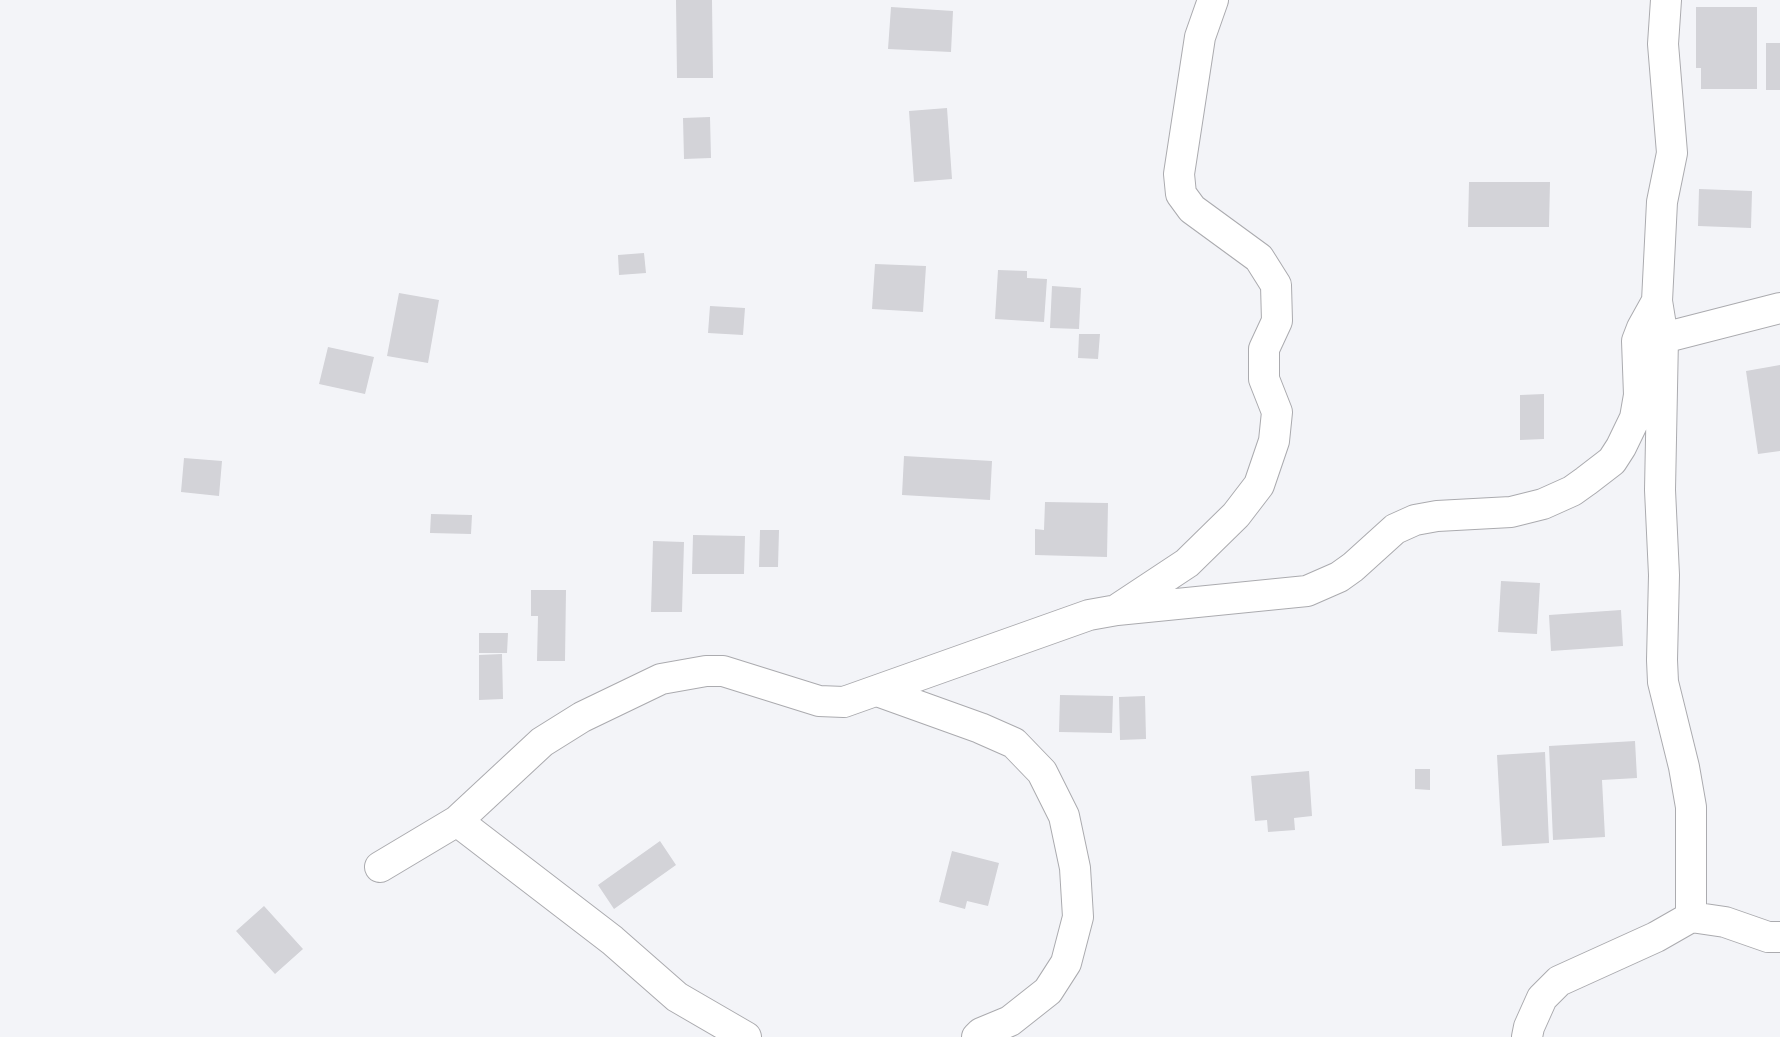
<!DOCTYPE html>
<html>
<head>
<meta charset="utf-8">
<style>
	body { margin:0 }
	canvas { display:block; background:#f3f4f8 }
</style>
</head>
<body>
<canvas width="1780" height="1037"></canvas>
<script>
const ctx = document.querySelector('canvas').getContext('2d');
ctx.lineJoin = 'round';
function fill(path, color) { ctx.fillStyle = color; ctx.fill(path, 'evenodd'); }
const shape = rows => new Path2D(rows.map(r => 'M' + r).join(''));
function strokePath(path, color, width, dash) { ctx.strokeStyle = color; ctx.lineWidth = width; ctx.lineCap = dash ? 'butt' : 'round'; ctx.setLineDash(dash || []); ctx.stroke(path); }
fill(shape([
	[676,0,712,0,713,78,677,78],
	[891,7,953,11,951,52,888,49],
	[1696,7,1757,7,1757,89,1701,89,1701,68,1696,68],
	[1766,43,1780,43,1780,90,1766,90],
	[947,108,952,179,914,182,909,111],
	[710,117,711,158,684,159,683,118],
	[1469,182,1550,182,1549,227,1468,227],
	[1699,189,1752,191,1751,228,1698,226],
	[644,253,646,273,619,275,618,255],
	[875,264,926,266,923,312,872,309],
	[998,270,1027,271,1027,278,1047,279,1044,322,995,319],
	[1052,286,1081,288,1079,329,1050,328],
	[399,293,439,300,428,363,387,356],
	[710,306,745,308,743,335,708,333],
	[1079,334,1100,334,1098,359,1078,358],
	[328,347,374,357,365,394,319,384],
	[1780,365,1780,451,1758,454,1746,371],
	[1544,394,1544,439,1520,440,1520,395],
	[904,456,992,461,990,500,902,495],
	[184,458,222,461,219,496,181,492],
	[1045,502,1108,503,1107,557,1035,555,1035,529,1044,530],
	[431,514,472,515,471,534,430,533],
	[760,530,779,530,778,567,759,567],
	[693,535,745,536,744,574,692,574],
	[653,541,684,542,682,612,651,612],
	[1501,581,1540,583,1537,634,1498,632],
	[531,590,566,590,565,661,537,661,538,616,531,616],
	[1621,610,1623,646,1551,651,1549,615],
	[479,633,508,633,507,653,479,653],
	[502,654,503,699,479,700,479,655],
	[1060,695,1113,696,1112,733,1059,732],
	[1145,696,1146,739,1120,740,1119,697],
	[1635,741,1637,778,1602,780,1605,837,1553,840,1549,746],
	[1545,752,1549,843,1502,846,1497,755],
	[1415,769,1430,769,1430,790,1415,789],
	[1309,771,1312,816,1294,818,1295,830,1268,832,1267,820,1255,821,1251,776],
	[660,841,676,865,614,909,598,885],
	[952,851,999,863,988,906,967,901,965,909,939,902],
	[264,906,303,949,275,974,236,931]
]), '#d3d3d8');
const street = shape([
	[1666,0,1663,44,1672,153,1662,202,1657,301,1663,338,1660,490,1664,575,1662,660,1663,682,1684,767,1691,807,1691,917],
	[1663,338,1780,308],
	[1119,608,1187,563,1236,515,1259,485,1274,441,1277,412,1264,379,1264,349,1277,321,1276,285,1259,258,1192,209,1181,194,1179,174,1200,37,1213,0],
	[877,691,980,728,1014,743,1042,772,1064,816,1075,868,1078,917,1066,963,1048,991,1010,1021,981,1033,977,1037],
	[457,821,612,940,677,997,746,1037],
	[380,867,457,821,542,742,582,717,661,679,706,671,723,671,819,701,844,702,1089,615,1117,610,1307,591,1339,577,1353,567,1395,529,1415,520,1437,516,1511,512,1543,504,1572,491,1586,481,1612,461,1621,447,1635,418,1639,395,1637,341,1642,328,1657,301],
	[1527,1037,1529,1027,1542,998,1559,981,1656,937,1691,917,1725,922,1768,937,1780,937]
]);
strokePath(street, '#ababaf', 32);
strokePath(street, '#fff', 30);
</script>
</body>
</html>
